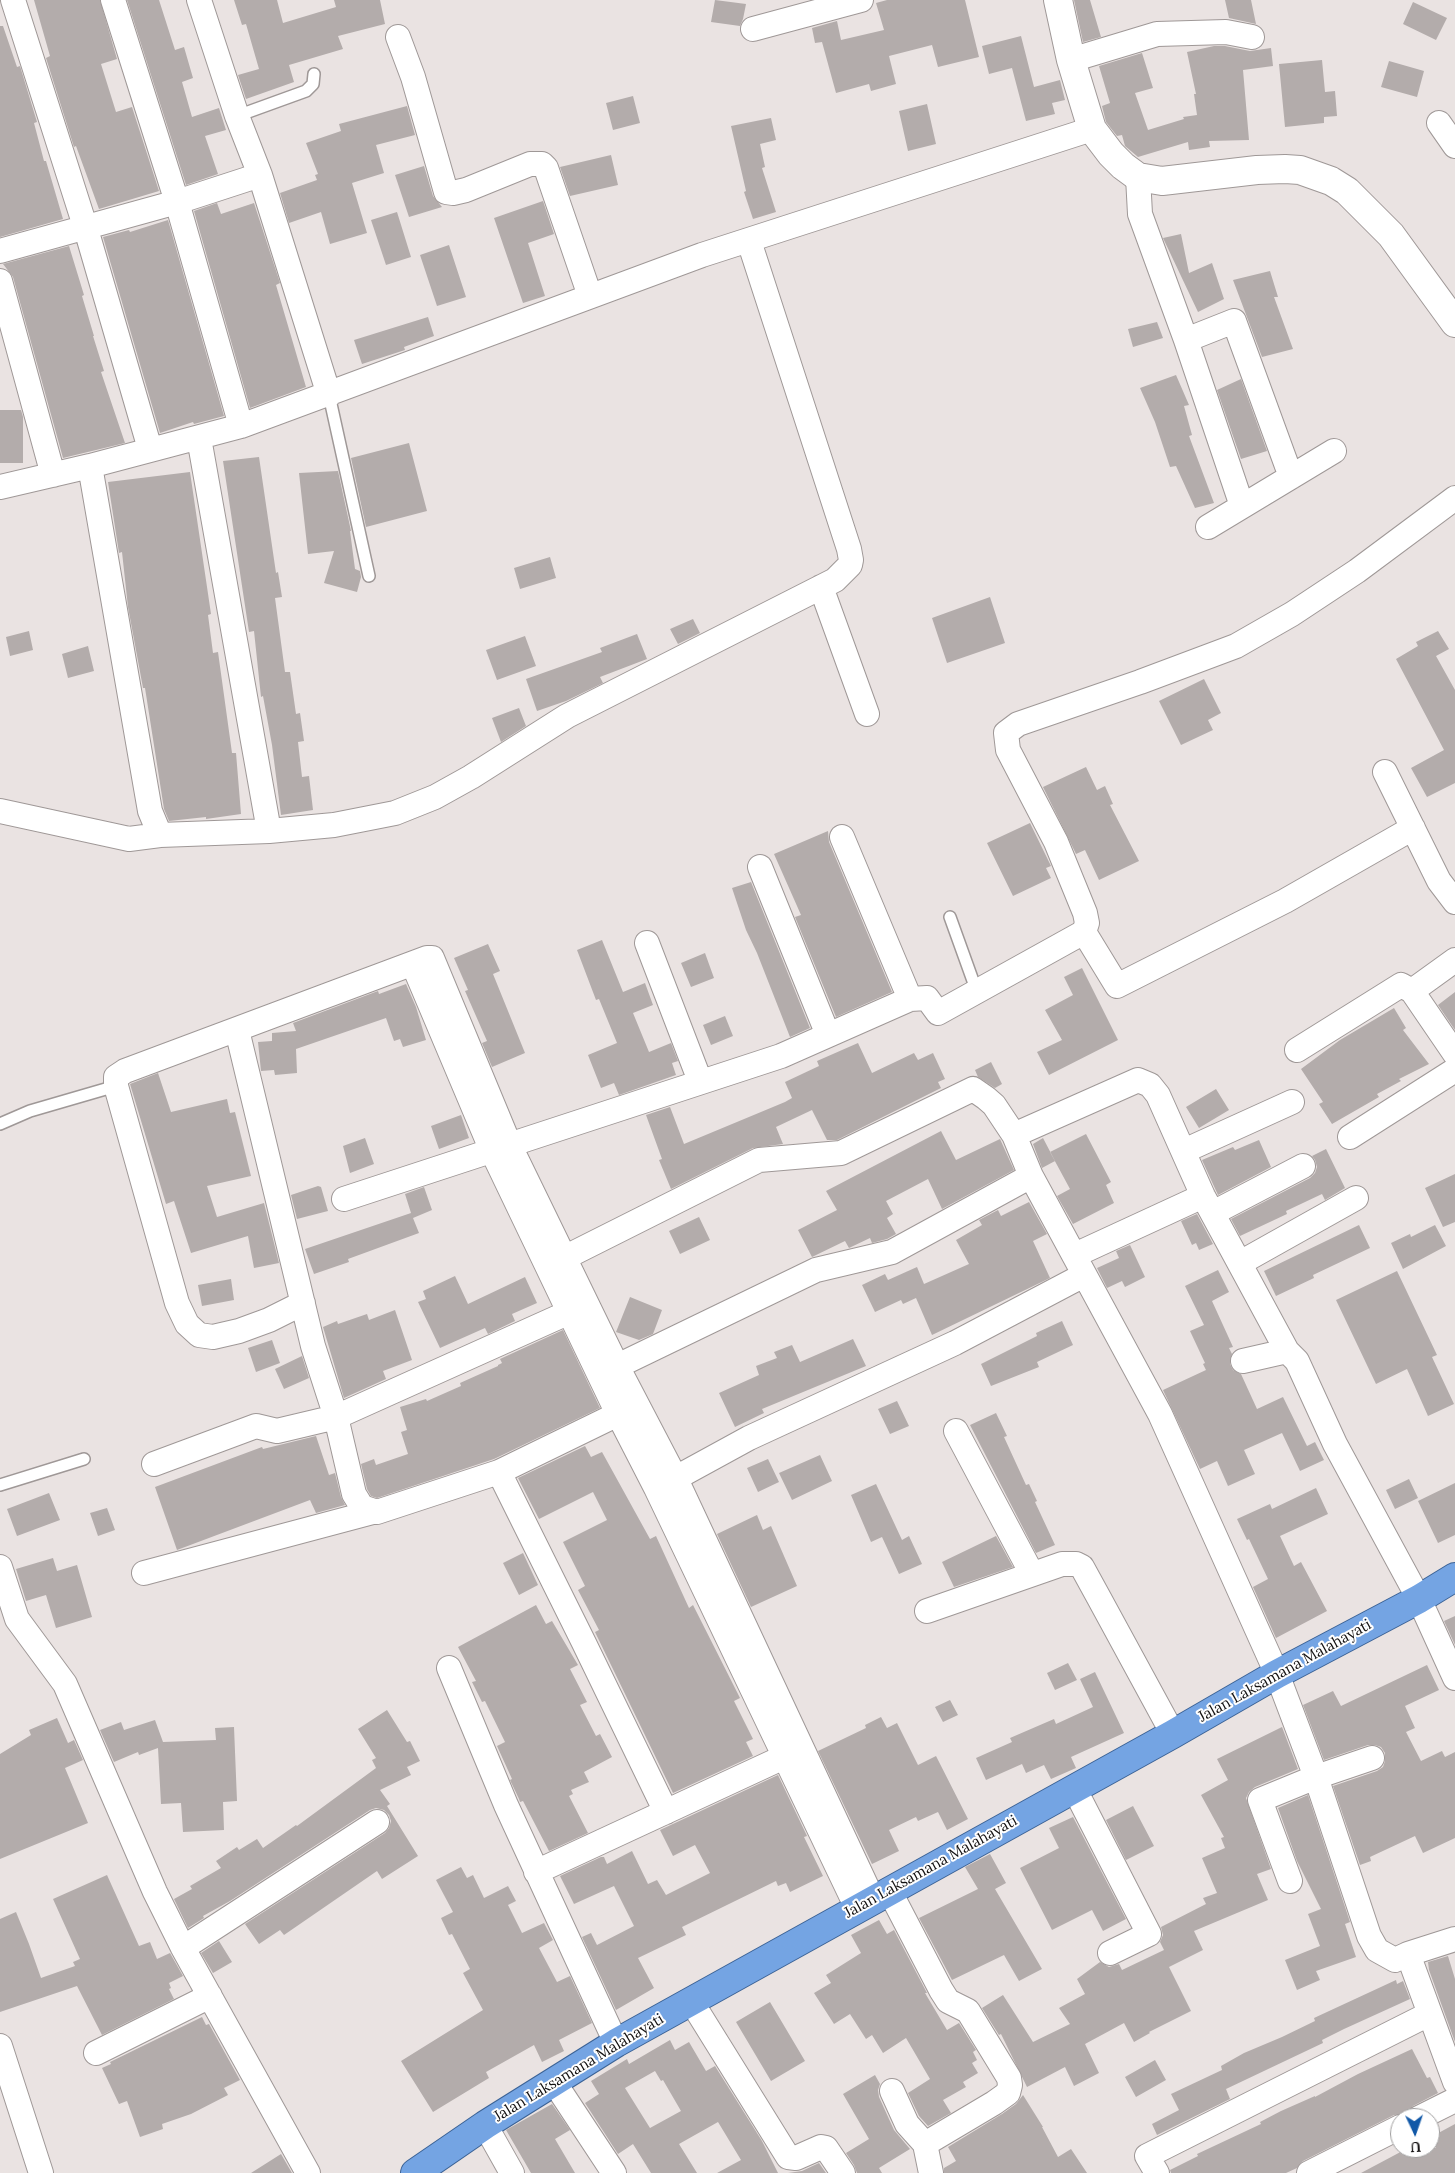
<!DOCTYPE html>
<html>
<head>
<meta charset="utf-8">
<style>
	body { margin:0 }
	#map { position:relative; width:1455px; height:2173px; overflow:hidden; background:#eae3e2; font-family:Lora,serif }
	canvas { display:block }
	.north { position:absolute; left:1390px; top:2108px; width:50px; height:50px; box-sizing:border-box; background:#fff; border:1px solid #a09f9f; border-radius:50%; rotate:177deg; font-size:14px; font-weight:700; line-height:20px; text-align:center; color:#121010 }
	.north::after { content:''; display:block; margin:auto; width:18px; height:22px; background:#1158a7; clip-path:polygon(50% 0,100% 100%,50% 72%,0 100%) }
</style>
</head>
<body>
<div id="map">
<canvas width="1455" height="2173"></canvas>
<div class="north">U</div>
</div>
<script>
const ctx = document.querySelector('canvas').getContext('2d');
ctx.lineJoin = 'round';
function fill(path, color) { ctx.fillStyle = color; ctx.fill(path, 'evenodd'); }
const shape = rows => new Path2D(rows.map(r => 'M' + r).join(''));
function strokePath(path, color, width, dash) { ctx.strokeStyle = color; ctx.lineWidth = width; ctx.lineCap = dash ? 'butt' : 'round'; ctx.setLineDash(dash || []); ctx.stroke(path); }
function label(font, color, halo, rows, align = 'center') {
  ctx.font = font + ' Lora,serif'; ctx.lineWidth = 4; ctx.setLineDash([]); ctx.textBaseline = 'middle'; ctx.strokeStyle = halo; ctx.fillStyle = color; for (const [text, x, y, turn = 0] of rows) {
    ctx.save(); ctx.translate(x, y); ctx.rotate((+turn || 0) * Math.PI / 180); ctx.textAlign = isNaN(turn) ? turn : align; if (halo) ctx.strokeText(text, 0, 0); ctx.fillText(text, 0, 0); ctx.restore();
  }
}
fill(shape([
	[34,0,100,0,117,59,101,64,116,112,132,107,159,191,99,209,76,146,74,147,46,58,50,56],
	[127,0,159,0,175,50,184,47,193,78,182,82,192,117,219,108,226,130,205,136,218,174,186,185],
	[234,0,277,0,283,23,336,7,334,0,380,0,385,24,338,36,343,49,289,65,294,82,246,99,238,75,259,69,246,24,242,25],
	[715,0,746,4,743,19,740,26,711,22],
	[887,0,965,0,979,57,938,67,932,45,889,56,896,84,871,91,869,84,836,93,822,42,815,43,812,28,837,21,841,40,884,30,876,3],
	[1074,0,1090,0,1101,37,1083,42],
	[1225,0,1251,0,1256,24,1229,18],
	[1413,2,1447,18,1436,40,1403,24],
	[0,26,3,26,17,67,20,66,37,122,34,123,44,161,46,161,63,219,0,237],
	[1021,36,1034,87,1060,80,1065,100,1052,103,1055,114,1026,121,1012,68,989,74,982,46],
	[1214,46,1225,46,1250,51,1271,48,1273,66,1243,70,1249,140,1209,141,1210,147,1189,150,1188,142,1138,157,1125,146,1122,135,1117,136,1106,122,1102,106,1110,103,1099,66,1142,53,1153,88,1135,93,1148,130,1184,119,1183,117,1197,115,1194,94,1196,94,1187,52],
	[1322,60,1325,92,1335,91,1337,116,1324,117,1324,123,1285,127,1279,64],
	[1389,61,1424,71,1417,97,1381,87],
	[633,96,640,123,613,130,606,103],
	[927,104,936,144,908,151,899,111],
	[407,106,415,135,376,145,384,173,352,183,367,233,330,244,321,212,289,223,280,193,317,180,315,175,318,174,306,143,341,131,339,124],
	[771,118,776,140,760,144,765,167,762,168,776,212,753,219,744,192,746,191,731,126],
	[611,155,618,185,570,196,560,167],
	[424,166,433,196,442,207,409,217,395,175],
	[543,201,554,234,528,243,545,296,523,303,494,218],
	[217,203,221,214,254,203,280,283,276,285,306,387,250,408,194,211],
	[397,212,411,257,386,265,371,220],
	[168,220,224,416,194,424,193,422,160,433,103,237,129,230,130,232],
	[1181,234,1189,273,1212,263,1224,299,1198,312,1163,238],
	[449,245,466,297,437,306,420,255],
	[69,246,84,295,82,296,94,336,93,336,104,371,101,372,125,443,63,458,13,277,3,264],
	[1270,271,1278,297,1274,297,1293,349,1262,357,1233,280],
	[428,317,434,336,404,347,405,350,362,364,354,340],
	[1157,322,1163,338,1133,347,1128,329],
	[1176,375,1189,405,1184,406,1192,435,1189,436,1214,503,1195,508,1176,466,1170,467,1155,422,1140,388],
	[1241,379,1267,451,1241,459,1217,390],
	[0,410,21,410,23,417,23,463,0,463],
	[409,443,427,511,366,527,351,458],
	[259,457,276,573,278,572,282,597,275,598,285,672,290,672,296,714,300,713,304,741,298,742,302,777,309,776,313,810,281,815,272,745,263,696,261,697,254,631,249,632,223,461],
	[338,471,351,531,350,531,355,569,360,571,361,577,357,592,324,583,334,551,308,554,299,473],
	[190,472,211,614,208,615,213,653,218,652,232,753,236,753,241,814,206,819,206,817,169,821,164,809,145,688,143,688,128,607,122,552,119,553,108,482],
	[550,557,556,578,520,589,514,568],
	[990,597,1005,643,947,663,932,618],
	[693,619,700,633,678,644,670,629],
	[29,631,33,650,10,656,6,637],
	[1438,631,1449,649,1436,656,1455,690,1455,783,1427,797,1411,768,1444,750,1396,659,1418,646,1416,642],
	[637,634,647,659,600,677,603,683,566,701,537,711,526,679,602,652,600,648],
	[525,636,536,666,497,680,486,650],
	[88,646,94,671,68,678,62,654],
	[1204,679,1221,713,1208,720,1213,730,1181,745,1159,701],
	[519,708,526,726,501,742,492,718],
	[1086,767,1097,790,1105,786,1113,804,1110,805,1139,861,1099,880,1085,850,1076,854,1043,787],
	[1030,823,1051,866,1046,868,1051,878,1013,896,987,843],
	[828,831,829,842,892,992,836,1017,795,917,801,915,774,854],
	[751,882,810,1028,790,1037,757,953,746,930,732,888],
	[602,940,623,992,645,983,653,1005,633,1013,649,1052,671,1043,678,1061,672,1063,676,1075,619,1095,614,1083,601,1088,588,1055,617,1043,599,999,596,1000,577,950],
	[488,944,500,971,493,974,525,1053,492,1067,482,1043,487,1041,465,991,468,990,454,958],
	[705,953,714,978,691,987,681,963],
	[1082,968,1118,1040,1049,1075,1037,1052,1062,1040,1045,1010,1073,995,1064,977],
	[406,984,416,1007,426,1040,403,1047,400,1039,394,1041,386,1018,296,1049,297,1073,275,1075,274,1070,261,1071,258,1042,272,1041,272,1033,296,1031,293,1023,378,991,379,994],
	[1455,992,1455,1030,1438,1005],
	[1394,1008,1406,1028,1403,1030,1429,1064,1399,1079,1401,1081,1377,1094,1379,1097,1332,1124,1319,1104,1323,1102,1301,1069,1340,1040],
	[725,1016,733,1036,711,1045,703,1025],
	[858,1043,872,1073,914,1053,918,1060,933,1053,945,1079,938,1082,941,1088,837,1140,827,1140,812,1110,776,1127,783,1144,753,1148,671,1189,659,1160,662,1159,646,1115,670,1107,684,1144,785,1102,792,1098,785,1082,819,1066,817,1061],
	[991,1062,1002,1084,995,1088,978,1077,975,1070],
	[158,1073,171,1112,227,1099,230,1113,235,1112,251,1176,207,1186,217,1217,264,1203,279,1263,254,1268,248,1236,191,1253,174,1201,166,1204,130,1084],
	[1216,1089,1229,1110,1199,1128,1186,1107],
	[461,1115,469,1138,439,1149,431,1126],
	[941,1131,956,1160,1000,1139,1014,1170,942,1209,928,1179,886,1201,893,1214,887,1218,896,1234,887,1239,872,1243,870,1238,849,1248,845,1241,812,1257,798,1230,837,1210,826,1191],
	[1086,1134,1111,1182,1106,1185,1114,1203,1073,1224,1057,1196,1070,1189,1050,1152],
	[365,1138,374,1164,350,1173,343,1146],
	[1043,1138,1055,1161,1042,1168,1033,1144],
	[1259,1140,1271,1167,1218,1195,1202,1160,1233,1147,1235,1150],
	[1326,1149,1345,1188,1325,1200,1322,1194,1286,1211,1287,1214,1240,1236,1231,1219,1310,1178,1315,1173,1317,1167,1315,1160,1312,1156],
	[1455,1174,1455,1222,1443,1227,1425,1188],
	[318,1186,321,1187,328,1211,297,1219,291,1195],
	[424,1187,432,1210,413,1218,419,1233,348,1259,349,1262,314,1274,305,1249,411,1213,405,1194],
	[1029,1202,1047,1234,1033,1241,1050,1278,932,1335,916,1298,903,1304,901,1300,875,1312,862,1285,885,1274,888,1280,917,1267,924,1284,969,1264,956,1240,982,1225,979,1220,998,1210,1001,1216],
	[1197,1214,1213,1244,1199,1250,1196,1243,1192,1245,1181,1221],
	[699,1217,710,1240,680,1254,669,1231],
	[1359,1225,1370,1248,1313,1275,1314,1278,1276,1296,1264,1271],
	[1435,1225,1446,1246,1403,1269,1391,1243,1410,1234,1411,1237],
	[1130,1245,1145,1277,1125,1287,1122,1281,1107,1288,1097,1268,1119,1258,1116,1251],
	[1218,1270,1229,1292,1212,1301,1233,1347,1229,1348,1232,1354,1230,1364,1233,1370,1241,1374,1257,1409,1283,1397,1307,1446,1315,1442,1324,1460,1300,1471,1282,1433,1244,1450,1255,1474,1228,1486,1217,1461,1200,1469,1163,1390,1206,1370,1203,1364,1205,1363,1190,1331,1204,1325,1185,1286],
	[1397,1271,1437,1355,1432,1357,1454,1404,1428,1416,1407,1369,1376,1384,1336,1300],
	[455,1276,468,1304,525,1277,537,1303,512,1314,515,1321,488,1334,485,1328,440,1348,418,1302,426,1299,423,1291],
	[231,1279,234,1300,202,1306,198,1285],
	[630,1297,662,1310,653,1334,639,1340,616,1332],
	[395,1310,412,1360,383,1371,386,1379,344,1398,323,1327,337,1321,338,1324,367,1314,369,1320],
	[1062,1321,1073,1345,1037,1362,1039,1367,991,1386,981,1364,1037,1336,1036,1333],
	[563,1330,600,1408,494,1459,377,1498,371,1496,367,1489,361,1464,374,1459,376,1465,408,1454,401,1432,407,1430,400,1407,426,1399,427,1401,461,1386,460,1383,498,1366,498,1365,502,1363,500,1359],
	[853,1339,866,1366,762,1409,764,1413,735,1427,719,1393,759,1375,756,1366,777,1358,774,1352,792,1345,800,1362],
	[272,1340,280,1363,256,1372,248,1348],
	[302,1356,309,1378,284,1389,275,1369],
	[897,1401,909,1426,890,1434,878,1409],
	[996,1413,1007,1436,1004,1437,1026,1485,1029,1484,1037,1501,1035,1502,1055,1545,1036,1553,970,1425],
	[316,1436,329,1475,335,1473,341,1497,345,1505,316,1513,310,1500,177,1550,155,1487,262,1447,263,1449],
	[585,1446,591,1457,602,1452,650,1539,656,1536,689,1608,693,1605,740,1698,734,1701,753,1739,746,1742,753,1756,673,1793,595,1632,599,1630,578,1590,585,1586,563,1542,607,1520,593,1492,539,1519,518,1478],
	[820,1455,832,1481,792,1500,779,1473],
	[768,1459,779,1482,758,1492,747,1468],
	[1409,1479,1418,1498,1395,1509,1386,1490],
	[1455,1483,1455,1535,1438,1543,1418,1501],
	[876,1484,902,1540,909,1536,922,1564,899,1574,882,1537,871,1542,851,1495],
	[1316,1488,1328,1514,1280,1536,1294,1566,1301,1562,1327,1611,1276,1638,1253,1587,1268,1579,1249,1539,1247,1540,1237,1519,1270,1504,1272,1509],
	[49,1493,60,1520,17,1536,7,1509],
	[107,1508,115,1530,98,1536,90,1513],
	[757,1515,763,1530,771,1526,797,1586,751,1607,717,1534],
	[996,1536,1013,1567,954,1587,942,1562],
	[523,1553,538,1585,519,1595,503,1563],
	[53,1558,57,1571,77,1565,92,1617,56,1628,46,1595,26,1601,16,1569],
	[536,1605,546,1624,552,1621,578,1665,570,1669,587,1702,580,1705,596,1736,600,1734,612,1757,584,1772,589,1782,571,1790,573,1794,569,1796,588,1833,549,1851,523,1801,520,1802,519,1799,510,1780,512,1779,497,1746,505,1742,485,1701,482,1702,472,1682,476,1681,458,1647],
	[1455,1616,1455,1645,1444,1621],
	[1068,1663,1077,1680,1055,1690,1047,1673],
	[1427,1665,1439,1690,1405,1706,1415,1728,1406,1732,1421,1761,1442,1751,1445,1757,1455,1752,1455,1838,1423,1853,1415,1836,1370,1857,1371,1861,1360,1865,1333,1786,1377,1771,1383,1767,1385,1761,1385,1753,1381,1747,1375,1745,1368,1745,1324,1760,1303,1705,1333,1691,1341,1706],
	[1095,1672,1124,1733,1071,1757,1076,1768,1051,1779,1044,1765,1026,1773,1022,1764,986,1780,976,1758,1012,1742,1010,1738,1054,1719,1056,1724,1093,1707,1080,1679],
	[950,1700,958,1715,943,1722,935,1707],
	[387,1710,407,1742,410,1741,420,1761,407,1767,411,1775,380,1790,390,1804,387,1806,418,1856,382,1879,377,1871,284,1935,280,1930,259,1944,245,1924,385,1833,389,1828,391,1821,389,1815,384,1810,376,1808,370,1810,230,1901,203,1916,204,1918,188,1928,174,1899,192,1889,190,1886,221,1868,216,1861,237,1847,239,1850,257,1839,263,1848,296,1825,297,1826,376,1768,372,1760,376,1758,358,1729],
	[881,1717,887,1728,897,1723,918,1765,936,1756,968,1819,947,1830,938,1812,918,1821,916,1817,889,1830,899,1851,872,1864,818,1751,866,1728,865,1725],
	[57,1718,68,1743,74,1740,83,1760,65,1768,88,1823,0,1859,0,1754,31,1735,29,1730],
	[155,1720,163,1742,216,1740,215,1728,234,1727,237,1801,223,1802,224,1830,183,1832,181,1803,161,1804,158,1748,139,1755,138,1752,114,1762,100,1730,121,1722,124,1730],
	[1282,1727,1298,1769,1255,1787,1249,1792,1246,1798,1271,1869,1257,1874,1268,1900,1194,1931,1203,1950,1169,1967,1191,2011,1149,2032,1150,2033,1134,2042,1124,2023,1085,2044,1099,2073,1074,2086,1065,2067,1027,2087,1001,2034,999,2035,982,2008,1003,1995,1033,2042,1070,2024,1059,2008,1085,1994,1077,1979,1100,1962,1109,1967,1119,1964,1122,1970,1164,1950,1160,1942,1163,1935,1161,1927,1206,1904,1203,1898,1217,1893,1202,1858,1225,1848,1221,1838,1224,1837,1201,1795,1228,1780,1217,1759],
	[778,1775,807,1836,804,1837,823,1876,790,1892,786,1883,778,1886,776,1881,682,1927,686,1935,638,1958,654,1988,616,2010,582,1937,591,1933,597,1945,634,1926,614,1886,574,1904,560,1876,601,1857,604,1857,607,1864,632,1851,648,1884,657,1880,666,1895,710,1873,695,1845,673,1856,660,1830],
	[1308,1795,1350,1922,1345,1924,1356,1957,1316,1971,1320,1980,1297,1990,1285,1960,1320,1946,1308,1914,1321,1909,1297,1861,1278,1808],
	[1133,1806,1154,1846,1126,1860,1106,1820],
	[1073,1817,1126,1919,1103,1931,1092,1910,1052,1930,1020,1868,1059,1848,1049,1828],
	[990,1854,1006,1883,995,1889,1042,1969,1019,1981,1004,1955,952,1980,919,1918,978,1889,965,1867],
	[461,1867,467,1878,473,1875,484,1898,508,1886,516,1901,508,1905,522,1933,544,1923,553,1940,539,1948,557,1982,570,1976,592,2023,559,2040,564,2051,542,2062,534,2045,486,2072,489,2078,433,2112,401,2061,483,2010,463,1973,470,1969,452,1934,449,1935,441,1918,453,1912,436,1880],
	[107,1875,139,1946,150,1942,157,1959,170,1953,183,1976,169,1983,171,1988,169,1989,174,1999,102,2035,77,1986,0,2012,0,1919,16,1912,29,1944,41,1978,75,1966,73,1962,80,1959,53,1899],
	[879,1920,887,1934,894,1930,927,1993,925,1993,947,2030,959,2023,976,2050,973,2052,977,2060,972,2063,978,2073,963,2082,966,2087,943,2100,951,2113,928,2126,919,2116,908,2093,930,2079,906,2038,883,2053,872,2035,866,2039,850,2014,834,2024,814,1993,831,1983,826,1975,861,1953,851,1935],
	[219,1941,232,1962,213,1973,201,1953],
	[1448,1956,1455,1979,1455,2042,1429,1970,1428,1962],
	[1396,1980,1397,1984,1403,1981,1410,1999,1344,2029,1322,2040,1323,2043,1226,2089,1230,2099,1157,2135,1152,2124,1179,2110,1171,2094,1222,2070,1221,2066,1244,2053,1282,2037,1315,2021,1314,2018],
	[770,2002,805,2061,771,2081,736,2022],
	[202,2017,206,2025,209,2024,240,2080,224,2088,228,2095,191,2114,162,2124,163,2129,140,2137,127,2101,119,2104,102,2068,111,2064,110,2062],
	[670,2040,675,2050,689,2042,706,2071,715,2066,762,2141,778,2173,717,2173,741,2160,718,2122,679,2144,697,2173,651,2173,633,2144,618,2154,585,2103,599,2094,591,2081,627,2059,629,2064],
	[655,2071,661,2081,663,2080,681,2111,650,2128,625,2088],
	[1412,2049,1427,2078,1430,2077,1438,2093,1413,2106,1406,2114,1394,2115,1303,2161,1297,2168,1286,2173,1171,2173,1170,2170,1198,2156,1197,2154,1261,2124,1260,2122,1281,2111,1315,2096,1315,2097,1358,2074],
	[1155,2060,1166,2080,1136,2097,1125,2077],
	[875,2075,880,2084,878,2090,879,2097,894,2130,910,2149,879,2168,882,2173,857,2173,854,2165,846,2153,869,2139,843,2094],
	[1023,2095,1043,2127,1042,2127,1058,2157,1071,2149,1087,2173,944,2173,944,2168,956,2161,948,2147,1002,2114,1016,2104],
	[552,2104,570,2130,555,2139,575,2173,531,2173,506,2130],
	[1455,2124,1455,2173,1361,2173,1408,2148,1436,2148,1431,2137],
	[281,2154,292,2173,251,2173],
	[819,2163,826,2173,788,2173,802,2171]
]), '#b3acab');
const service = shape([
	[237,116,306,91,313,84,314,74],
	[329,395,369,576],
	[950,917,977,992],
	[0,1124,30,1111,116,1086],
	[0,1485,84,1459]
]);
const minor = shape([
	[13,0,86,229,150,449],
	[113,0,177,202,241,426],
	[199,0,237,116,260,175,329,395],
	[753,29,861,0],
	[398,37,413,77,446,192,453,193,466,190,530,164,542,164,546,168,590,296],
	[1071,60,1157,34,1226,32,1252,37],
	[1439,123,1455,146],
	[1138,177,1140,214,1186,340,1242,506],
	[0,251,177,202,260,175],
	[0,281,53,475],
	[1186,340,1234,321,1291,477],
	[199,438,269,831],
	[90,466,150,811,160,835],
	[0,487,90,466,241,426,702,255,1092,129],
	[1208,527,1334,451],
	[821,587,867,714],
	[1385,772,1439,881,1455,902],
	[0,811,129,839,160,835,269,831,334,825,395,813,435,797,471,777,567,716,835,580,850,565,851,560,849,549,749,241],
	[842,837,910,999],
	[760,867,828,1035],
	[1084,932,1117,986,1285,901,1413,828],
	[647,943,700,1081],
	[1455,960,1412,991,1455,1054],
	[413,964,492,1151,618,1414,656,1488,857,1908],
	[237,1030,313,1346,336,1417,354,1494,362,1507,377,1512,499,1472,618,1414],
	[1297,1050,1401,985,1412,991],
	[1014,1135,1138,1080,1150,1085,1158,1095,1203,1196,1287,1351],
	[1350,1137,1455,1070],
	[1184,1151,1292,1102],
	[344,1199,781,1056,910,999,927,998,938,1013,1084,932,1087,923,1085,913,1056,842,1008,750,1006,733,1018,724,1140,682,1236,646,1292,614,1357,571,1455,498],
	[1213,1213,1303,1166],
	[1075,1255,1203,1196],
	[1240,1263,1356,1198],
	[548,1266,759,1160,841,1153,973,1089,986,1098,994,1105,1014,1135,1031,1176,1160,1414,1277,1674,1316,1777,1369,1936,1377,1950,1395,1960,1408,1954],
	[303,1303,269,1320,239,1331,213,1337,199,1335,187,1324,177,1303,116,1086,116,1077,125,1071,427,958,432,958,510,1146,617,1366,676,1479,873,1900],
	[1243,1361,1287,1351,1297,1361,1335,1444,1419,1599,1455,1678],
	[603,1373,816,1270,892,1252,1031,1176],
	[956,1431,1032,1574],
	[154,1464,256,1426,277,1431,336,1417,583,1306],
	[499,1472,584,1643,666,1812],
	[663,1485,749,1438,955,1343,1084,1275],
	[0,1567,17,1619,65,1684,155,1892,183,1948,308,2173],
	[144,1573,373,1512],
	[927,1611,1062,1564,1076,1564,1082,1567,1099,1598,1173,1734],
	[449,1668,506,1805,616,2043],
	[1074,1788,1149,1934,1146,1934],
	[536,1872,799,1750],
	[1290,1881,1260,1800,1316,1777,1372,1758],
	[889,1890,941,1990,948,2001,968,2011,1009,2078,1010,2085,1008,2093,994,2103,925,2144],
	[1455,1939,1408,1954,1455,2082],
	[183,1948,377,1822],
	[1110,1953,1149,1934],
	[691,2001,788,2157,796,2158,821,2147,826,2148,843,2173],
	[0,2046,41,2173],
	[96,2053,210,1996],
	[554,2082,614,2173],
	[892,2091,907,2124,925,2144,931,2173],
	[1419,2118,1455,2100],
	[485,2125,512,2173],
	[1157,2173,1147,2156,1429,2014],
	[1309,2173,1400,2127]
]);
const tertiary = shape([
	[1058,0,1071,60,1092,129,1111,154,1123,166,1138,177,1162,181,1257,170,1285,169,1300,170,1331,181,1347,191,1391,235,1455,323]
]);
const trunk = shape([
	[415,2173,485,2125,616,2043,1173,1734,1277,1674,1419,1599,1455,1577]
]);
strokePath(service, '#9f9897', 14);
strokePath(minor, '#9f9897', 26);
strokePath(tertiary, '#9f9897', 30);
strokePath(trunk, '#3b6295', 30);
strokePath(service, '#fff', 11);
strokePath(minor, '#fff', 24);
strokePath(tertiary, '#fff', 28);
strokePath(trunk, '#74a4e3', 28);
label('15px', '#121010', '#fff', [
	["Jalan Laksamana Malahayati",1285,1671,-29],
	["Jalan Laksamana Malahayati",931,1867,-29],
	["Jalan Laksamana Malahayati",579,2068,-31]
]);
</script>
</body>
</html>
